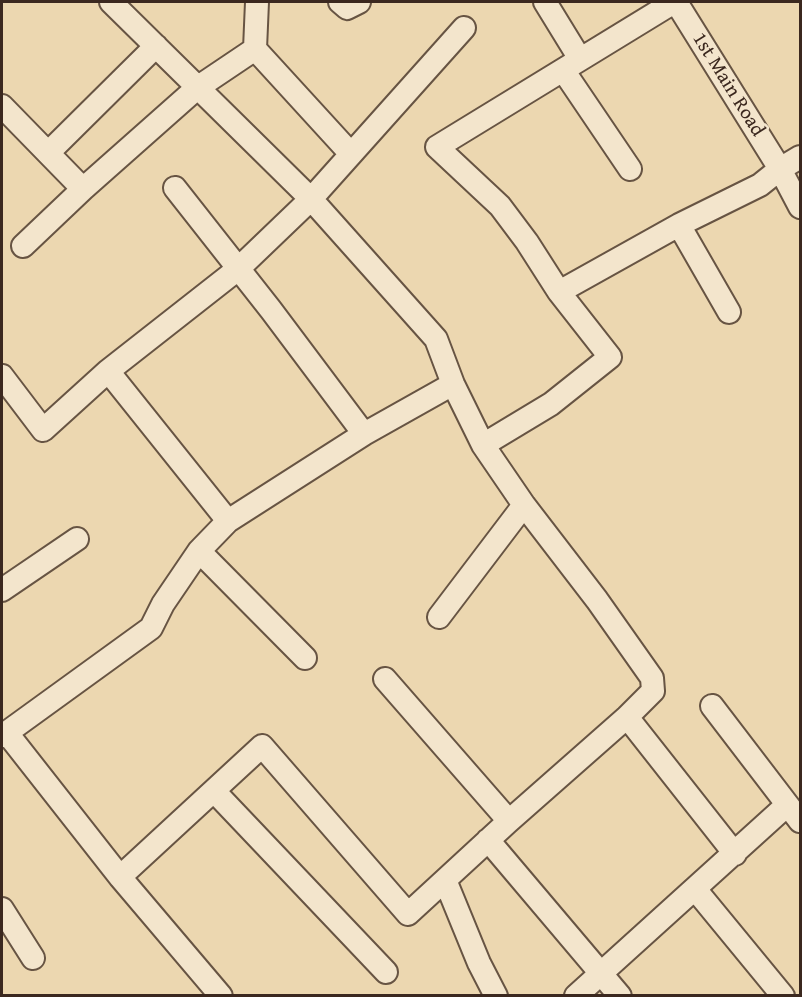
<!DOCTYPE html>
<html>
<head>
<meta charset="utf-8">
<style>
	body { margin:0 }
	#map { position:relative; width:802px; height:997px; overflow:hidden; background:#ecd7b0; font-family:"Gentium Book Plus",serif }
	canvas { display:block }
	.frame { position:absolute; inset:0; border:3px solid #3b281f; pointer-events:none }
</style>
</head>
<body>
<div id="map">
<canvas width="802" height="997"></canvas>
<div class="frame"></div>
</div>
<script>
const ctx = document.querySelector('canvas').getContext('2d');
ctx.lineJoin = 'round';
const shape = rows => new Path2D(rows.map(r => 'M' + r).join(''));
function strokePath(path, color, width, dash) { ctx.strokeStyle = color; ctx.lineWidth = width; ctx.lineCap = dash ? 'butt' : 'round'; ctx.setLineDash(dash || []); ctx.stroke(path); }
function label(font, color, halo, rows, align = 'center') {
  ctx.font = font + ' "Gentium Book Plus",serif'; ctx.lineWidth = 5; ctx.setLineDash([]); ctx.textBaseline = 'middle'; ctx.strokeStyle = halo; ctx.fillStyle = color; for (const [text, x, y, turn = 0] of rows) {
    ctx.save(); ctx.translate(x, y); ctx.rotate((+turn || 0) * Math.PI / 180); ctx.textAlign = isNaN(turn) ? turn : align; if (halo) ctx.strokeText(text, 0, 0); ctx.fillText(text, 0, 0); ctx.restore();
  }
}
const minor = shape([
	[111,2,311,199,436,339,453,384,483,445,524,505,597,600,652,678,653,691,627,717,509,821,408,914,262,746,120,877],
	[257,2,255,49,351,154],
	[340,2,347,8,359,2],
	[545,2,580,59],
	[676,2,780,169,800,207],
	[563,70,630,169],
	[2,106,83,189],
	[48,153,156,46],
	[175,188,271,310,364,434],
	[679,225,729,312],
	[23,246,83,189,197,88,255,49],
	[559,292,527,242,500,206,437,147,674,2],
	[108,371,228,521],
	[2,376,43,430,108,371,238,269,311,199,464,28],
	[483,445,551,404,610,357,559,292,679,225,760,185,780,169,800,157],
	[199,551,305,658],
	[2,590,77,539],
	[439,617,524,505],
	[385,679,509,821],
	[712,706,800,821],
	[627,717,735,854],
	[7,733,120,877,221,996],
	[2,736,151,628,163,604,199,551,228,521,364,434,453,384],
	[214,791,386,972],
	[488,840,620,996],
	[445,880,479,963,496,996],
	[695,889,783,996],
	[2,909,33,958],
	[576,996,787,805]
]);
strokePath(minor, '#675443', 26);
strokePath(minor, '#f3e5cc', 22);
label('20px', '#3b281f', '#f3e5cc', [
	["1st Main Road",728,85,58]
]);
</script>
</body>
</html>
